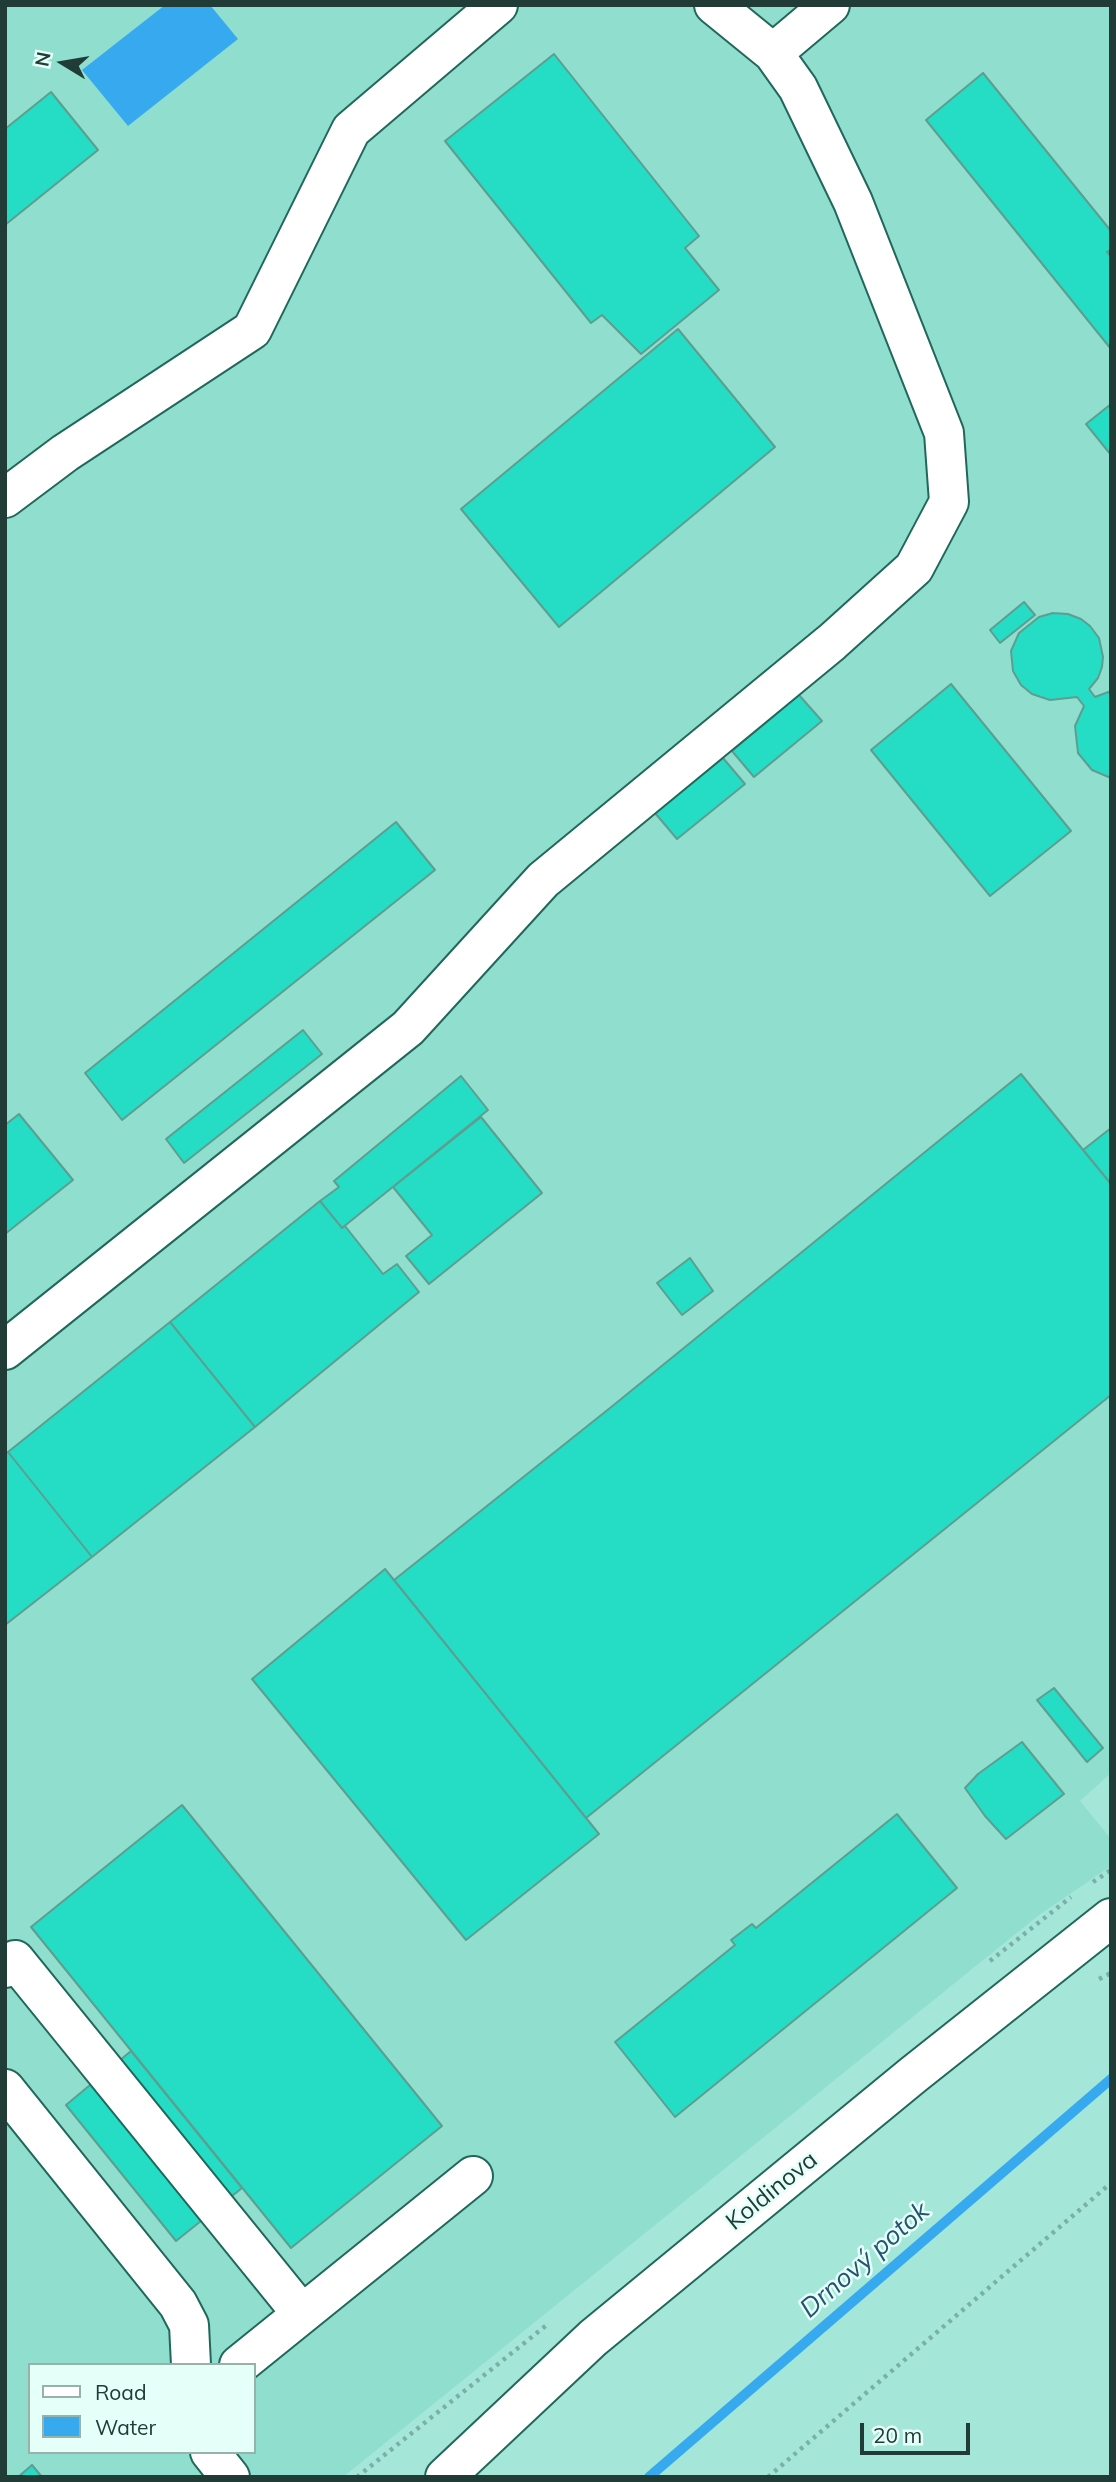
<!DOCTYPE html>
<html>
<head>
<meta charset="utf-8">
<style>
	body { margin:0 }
	#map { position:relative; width:1116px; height:2482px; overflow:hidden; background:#a4e7d9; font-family:Mulish,sans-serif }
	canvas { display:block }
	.frame { position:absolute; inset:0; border:7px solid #213c37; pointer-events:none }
	.legend { position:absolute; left:28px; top:2363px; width:228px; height:91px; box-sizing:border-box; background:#e5fff9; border:2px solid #97b1ab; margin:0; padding:9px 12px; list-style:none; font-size:21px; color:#213c37 }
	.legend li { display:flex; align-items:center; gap:14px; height:35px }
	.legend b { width:35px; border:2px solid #97b1ab }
	.north { position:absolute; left:28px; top:28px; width:70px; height:70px; -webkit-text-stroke:5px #e5fff9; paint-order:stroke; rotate:281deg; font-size:19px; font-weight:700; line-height:28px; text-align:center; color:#213c37 }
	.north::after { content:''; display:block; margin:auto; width:24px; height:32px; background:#213c37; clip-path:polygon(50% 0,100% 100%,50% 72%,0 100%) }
	.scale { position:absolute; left:860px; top:2423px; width:110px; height:32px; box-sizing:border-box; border:4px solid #213c37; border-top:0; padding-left:9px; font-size:21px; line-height:24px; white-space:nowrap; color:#213c37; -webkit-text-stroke:5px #e5fff9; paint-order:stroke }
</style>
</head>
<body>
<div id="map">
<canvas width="1116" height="2482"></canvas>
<div class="frame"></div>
<ul class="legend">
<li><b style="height:9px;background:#fff"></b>Road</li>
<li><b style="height:19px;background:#37aaef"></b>Water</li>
</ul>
<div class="north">N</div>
<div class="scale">20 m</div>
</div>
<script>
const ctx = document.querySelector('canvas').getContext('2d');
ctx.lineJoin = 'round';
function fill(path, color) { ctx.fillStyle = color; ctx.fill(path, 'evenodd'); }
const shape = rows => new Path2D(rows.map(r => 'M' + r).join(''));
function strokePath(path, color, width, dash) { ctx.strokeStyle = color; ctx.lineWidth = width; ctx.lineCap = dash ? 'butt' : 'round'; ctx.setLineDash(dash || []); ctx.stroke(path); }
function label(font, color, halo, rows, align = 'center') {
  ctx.font = font + ' Mulish,sans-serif'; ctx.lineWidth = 5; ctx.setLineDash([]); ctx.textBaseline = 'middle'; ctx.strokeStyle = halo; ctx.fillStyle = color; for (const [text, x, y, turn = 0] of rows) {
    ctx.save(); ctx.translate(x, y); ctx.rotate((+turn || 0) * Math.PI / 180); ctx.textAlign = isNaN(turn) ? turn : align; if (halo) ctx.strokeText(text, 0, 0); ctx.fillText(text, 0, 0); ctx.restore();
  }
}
fill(shape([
	[5,5,1111,5,1111,1773,1080,1801,1111,1839,1111,1866,1039,1915,343,2477,5,2477],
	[30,2365,254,2365,254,2452,30,2452]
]), '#90dece');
fill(shape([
	[165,5,210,5,238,39,128,126,82,70]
]), '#37aaef');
strokePath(shape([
	[649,2477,1111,2079]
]), '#37aaef', 10);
const building = shape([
	[554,54,699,236,685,248,719,290,641,354,602,315,591,323,445,141,554,54],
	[983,73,1111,231,1111,250,1107,252,1111,257,1111,349,926,120,983,73],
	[51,92,98,150,5,225,5,129,51,92],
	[678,329,775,447,559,627,461,509,678,329],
	[1111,404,1111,455,1086,424,1111,404],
	[1024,602,1035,615,1000,643,990,630,1024,602],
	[1053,613,1068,614,1081,619,1090,626,1099,638,1103,657,1102,667,1098,678,1089,689,1095,697,1111,691,1111,778,1092,770,1078,753,1075,726,1084,706,1077,697,1050,700,1032,694,1021,685,1013,671,1011,651,1019,633,1039,617,1053,613],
	[951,684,1071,831,990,896,871,750,951,684],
	[799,695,822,721,754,777,732,751,799,695],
	[723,758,745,784,677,839,655,813,723,758],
	[396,822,435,870,122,1120,85,1073,396,822],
	[303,1030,322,1054,184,1163,166,1139,303,1030],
	[1021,1074,1111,1184,1111,1395,586,1818,394,1580,610,1408,1021,1074],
	[461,1076,488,1110,342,1228,320,1201,339,1187,334,1181,461,1076],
	[19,1114,73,1180,5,1234,5,1125,19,1114],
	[481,1117,542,1193,429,1284,406,1256,432,1235,393,1187,481,1117],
	[1111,1128,1111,1184,1083,1150,1111,1128],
	[320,1201,342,1228,345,1226,383,1274,397,1264,419,1292,255,1427,170,1322,320,1201],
	[690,1258,713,1291,682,1315,657,1283,690,1258],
	[170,1322,255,1427,92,1557,8,1452,170,1322],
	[8,1452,92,1557,5,1625,5,1453,8,1452],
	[385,1569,599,1834,466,1940,252,1679,385,1569],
	[1054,1688,1103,1748,1087,1762,1037,1700,1054,1688],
	[1022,1742,1064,1794,1006,1839,985,1816,965,1788,978,1774,1022,1742],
	[182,1805,442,2126,291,2248,31,1927,182,1805],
	[897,1814,957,1888,675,2117,615,2042,735,1945,731,1940,752,1924,756,1928,897,1814],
	[131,2051,242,2188,176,2241,66,2105,131,2051],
	[32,2465,42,2477,18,2477,32,2465]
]);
fill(building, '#24ddc4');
strokePath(building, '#5d9e91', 2);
const minor = shape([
	[773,53,830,5],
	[5,498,65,453,252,330,351,130,498,5],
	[5,1350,408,1028,543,880,832,642,914,568,949,502,944,433,853,202,798,88,773,53,714,5],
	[5,1968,15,1960,302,2314],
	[5,2089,178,2304,189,2325,191,2365],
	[239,2365,473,2176],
	[210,2452,230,2477],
	[445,2477,593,2338,913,2075,1111,1918]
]);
strokePath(minor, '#22675b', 42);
strokePath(shape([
	[1093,1882,1111,1870],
	[990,1961,1071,1897],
	[1099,1979,1111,1973],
	[357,2477,548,2324],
	[768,2477,1111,2183]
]), '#7ab0a5', 4.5, [3.5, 5]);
strokePath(minor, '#fff', 38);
label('24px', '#213c37', '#e5fff9', [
	["Koldinova",772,2191,-39]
]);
label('italic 26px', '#26536f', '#e5fff9', [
	["Drnový potok",865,2260,-41]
]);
</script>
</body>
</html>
